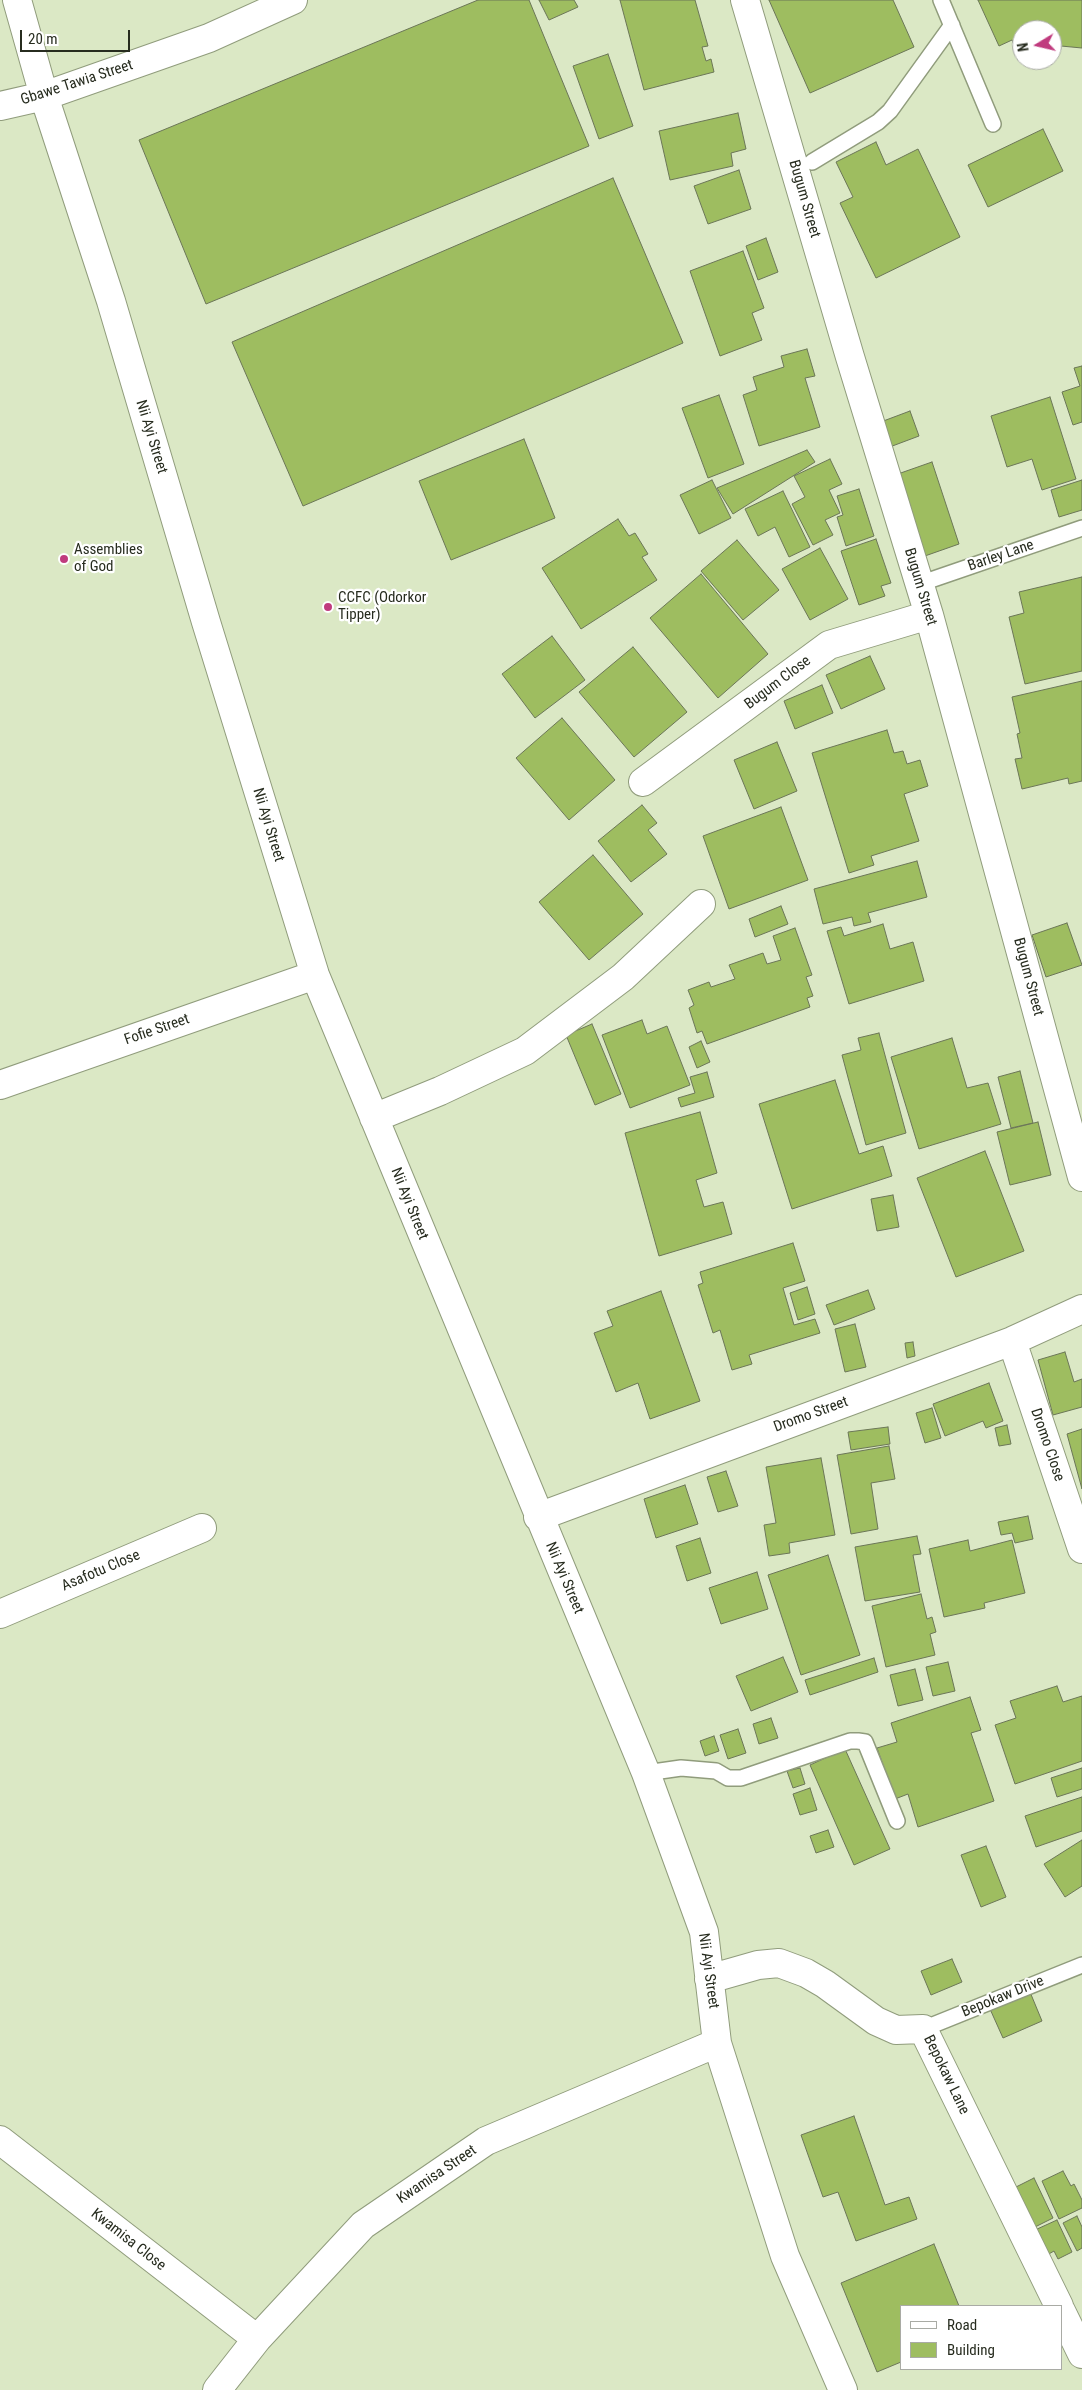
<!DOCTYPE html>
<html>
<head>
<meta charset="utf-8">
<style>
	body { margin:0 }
	#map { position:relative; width:1082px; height:2390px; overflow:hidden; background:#dbe8c5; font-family:"Roboto Condensed",sans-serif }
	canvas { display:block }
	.legend { position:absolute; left:900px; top:2305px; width:162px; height:65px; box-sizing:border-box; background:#fff; border:1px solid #a9aba5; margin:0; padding:6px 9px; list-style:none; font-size:15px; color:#272c1f }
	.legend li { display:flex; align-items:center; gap:10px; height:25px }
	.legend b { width:25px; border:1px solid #a9aba5 }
	.north { position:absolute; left:1012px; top:20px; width:50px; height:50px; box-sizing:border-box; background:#fff; border:1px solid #a9aba5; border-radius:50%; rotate:261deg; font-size:14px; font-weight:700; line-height:20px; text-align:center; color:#272c1f }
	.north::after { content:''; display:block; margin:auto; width:18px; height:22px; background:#c03b7e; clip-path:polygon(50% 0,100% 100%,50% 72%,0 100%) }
	.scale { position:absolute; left:20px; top:30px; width:110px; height:22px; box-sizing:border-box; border:2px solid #272c1f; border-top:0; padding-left:6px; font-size:15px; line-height:18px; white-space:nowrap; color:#272c1f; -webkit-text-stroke:4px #fff; paint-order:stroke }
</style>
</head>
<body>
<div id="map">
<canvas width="1082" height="2390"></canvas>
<ul class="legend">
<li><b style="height:6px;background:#fff"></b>Road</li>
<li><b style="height:14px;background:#9ebd60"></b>Building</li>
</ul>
<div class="north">N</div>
<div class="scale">20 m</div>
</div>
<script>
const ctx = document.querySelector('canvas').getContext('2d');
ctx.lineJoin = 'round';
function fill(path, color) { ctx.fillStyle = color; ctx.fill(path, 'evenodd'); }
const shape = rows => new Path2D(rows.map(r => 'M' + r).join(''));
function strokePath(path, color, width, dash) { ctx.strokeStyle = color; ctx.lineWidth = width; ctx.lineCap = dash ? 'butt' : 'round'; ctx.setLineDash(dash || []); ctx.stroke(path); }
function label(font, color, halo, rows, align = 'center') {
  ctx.font = font + ' "Roboto Condensed",sans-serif'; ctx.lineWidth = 4.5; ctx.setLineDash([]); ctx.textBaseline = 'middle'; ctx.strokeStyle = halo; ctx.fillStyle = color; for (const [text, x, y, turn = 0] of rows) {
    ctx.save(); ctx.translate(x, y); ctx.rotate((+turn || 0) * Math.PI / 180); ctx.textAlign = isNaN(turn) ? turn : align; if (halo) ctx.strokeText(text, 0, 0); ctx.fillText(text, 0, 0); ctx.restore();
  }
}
const building = shape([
	[478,0,529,0,589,146,206,304,139,140,478,0],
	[539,0,574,0,578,7,549,20,539,0],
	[620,0,695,0,708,46,702,47,706,61,711,59,714,72,644,90,620,0],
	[769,0,893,0,914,47,810,93,769,0],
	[978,0,1082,0,1082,48,1061,46,1052,50,1052,30,1022,30,1022,60,1030,60,1023,63,1012,40,999,46,978,0],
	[608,54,633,126,599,139,573,66,608,54],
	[738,113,746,149,731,153,733,166,670,180,659,131,738,113],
	[1043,129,1063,171,988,207,968,165,1043,129],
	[876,142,886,165,918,149,960,237,876,278,840,203,853,197,836,162,876,142],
	[739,170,751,209,708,224,694,186,739,170],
	[613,178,683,343,303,506,232,342,613,178],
	[766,238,778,272,758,280,746,246,766,238],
	[743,251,764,308,752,313,762,340,720,356,690,271,743,251],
	[807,349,815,376,805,378,820,427,759,446,743,395,757,390,753,377,784,367,781,356,807,349],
	[1082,366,1082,422,1073,425,1062,392,1080,386,1074,368,1082,366],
	[719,395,744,464,708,478,682,408,719,395],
	[1050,397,1076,479,1042,490,1032,459,1007,467,991,416,1050,397],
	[910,411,919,436,887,448,878,423,910,411],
	[524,439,555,518,451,560,419,481,524,439],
	[807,450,815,462,733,514,717,488,807,450],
	[830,459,842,484,829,490,840,513,825,520,833,535,813,545,792,504,805,497,794,476,830,459],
	[932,462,959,544,922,557,895,475,932,462],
	[712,480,731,518,699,534,680,495,712,480],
	[1082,480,1082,510,1059,517,1051,490,1082,480],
	[859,489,874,536,846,546,837,517,843,515,837,496,859,489],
	[783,491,810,547,789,557,775,527,758,536,745,509,783,491],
	[618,519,629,536,635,533,648,554,642,557,657,580,581,629,542,568,618,519],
	[876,539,891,583,881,586,885,596,859,605,841,551,876,539],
	[737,540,779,590,743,620,701,571,737,540],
	[820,548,848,599,810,620,782,569,820,548],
	[701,574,768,654,718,698,650,618,701,574],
	[1082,577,1082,671,1025,684,1009,617,1024,613,1019,592,1082,577],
	[552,636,585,680,535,718,502,674,552,636],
	[633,647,687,712,634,757,579,692,633,647],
	[870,656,885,689,841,709,826,675,870,656],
	[1082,681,1082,781,1069,784,1068,778,1022,789,1015,759,1022,758,1017,734,1020,733,1012,697,1082,681],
	[822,685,833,713,795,729,784,701,822,685],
	[562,718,615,780,569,820,516,758,562,718],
	[887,730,894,753,903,751,907,764,920,760,928,786,904,794,919,841,871,856,874,865,849,873,812,753,887,730],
	[777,742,797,791,754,809,734,760,777,742],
	[642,805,657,823,648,830,667,854,631,882,598,841,642,805],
	[781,807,808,880,729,909,703,836,781,807],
	[593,855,643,914,589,960,539,902,593,855],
	[917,861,927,897,868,913,871,922,854,926,852,917,823,924,814,889,917,861],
	[781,906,788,924,755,937,749,919,781,906],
	[1067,923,1082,965,1046,977,1032,935,1067,923],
	[883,924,890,949,913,942,924,981,849,1004,827,931,841,927,844,936,883,924],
	[795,928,812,975,806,977,813,996,807,998,810,1007,707,1044,702,1031,697,1033,689,1008,694,1005,688,990,709,982,711,987,735,979,729,965,763,953,767,964,781,960,773,936,795,928],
	[642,1020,647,1034,667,1026,690,1085,630,1108,602,1035,642,1020],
	[592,1024,621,1094,595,1105,566,1035,592,1024],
	[879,1033,906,1133,866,1145,842,1055,861,1050,858,1038,879,1033],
	[952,1038,967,1088,988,1083,1001,1124,919,1149,891,1057,952,1038],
	[701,1041,710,1062,697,1068,689,1047,701,1041],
	[1020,1071,1033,1123,1011,1128,998,1077,1020,1071],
	[707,1072,714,1097,681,1107,678,1098,695,1093,690,1077,707,1072],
	[835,1080,859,1154,883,1146,892,1176,792,1209,759,1104,835,1080],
	[700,1112,717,1173,696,1180,704,1207,723,1202,732,1234,659,1256,625,1133,700,1112],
	[1038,1122,1051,1175,1010,1185,997,1132,1038,1122],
	[985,1151,1024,1251,956,1277,917,1178,985,1151],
	[893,1195,899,1227,877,1231,871,1199,893,1195],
	[793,1243,805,1281,783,1288,794,1325,815,1319,820,1333,749,1355,752,1364,732,1370,720,1330,713,1333,698,1285,703,1283,700,1272,793,1243],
	[807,1287,815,1314,798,1320,790,1293,807,1287],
	[868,1290,875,1309,834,1325,826,1305,868,1290],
	[661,1291,700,1401,650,1419,638,1383,616,1392,594,1333,613,1326,607,1311,661,1291],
	[855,1324,866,1367,845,1372,835,1329,855,1324],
	[913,1342,915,1356,907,1358,905,1343,913,1342],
	[1065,1352,1074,1382,1082,1379,1082,1407,1053,1415,1038,1360,1065,1352],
	[989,1383,1003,1421,986,1428,983,1421,945,1436,933,1404,989,1383],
	[932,1408,941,1438,925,1443,916,1413,932,1408],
	[1007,1425,1011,1444,999,1446,995,1428,1007,1425],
	[888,1427,890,1444,851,1450,848,1432,888,1427],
	[1082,1429,1082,1489,1067,1434,1082,1429],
	[889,1446,895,1479,871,1483,878,1529,851,1534,837,1455,889,1446],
	[821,1458,835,1535,789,1543,790,1553,769,1556,764,1525,776,1523,766,1467,821,1458],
	[726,1471,738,1506,718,1512,707,1477,726,1471],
	[685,1485,698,1524,656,1538,644,1499,685,1485],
	[1028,1516,1033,1539,1015,1543,1012,1533,1001,1535,998,1522,1028,1516],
	[917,1536,921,1554,913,1555,920,1592,865,1601,855,1547,917,1536],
	[700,1538,711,1573,687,1581,676,1546,700,1538],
	[968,1540,970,1551,1012,1540,1025,1593,984,1603,985,1608,944,1617,929,1549,968,1540],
	[828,1555,860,1655,801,1675,768,1575,828,1555],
	[757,1572,768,1609,721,1624,709,1588,757,1572],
	[921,1594,927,1619,932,1617,936,1632,930,1634,935,1655,886,1667,872,1606,921,1594],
	[783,1657,798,1692,751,1711,736,1676,783,1657],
	[874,1658,878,1672,810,1695,805,1680,874,1658],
	[948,1662,955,1691,933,1696,926,1667,948,1662],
	[915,1669,923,1700,898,1706,890,1675,915,1669],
	[1057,1686,1063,1702,1082,1696,1082,1761,1015,1784,995,1725,1016,1718,1010,1701,1057,1686],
	[970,1697,981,1730,971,1733,994,1801,918,1827,908,1794,895,1799,877,1748,897,1742,891,1723,970,1697],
	[771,1718,778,1738,759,1744,753,1724,771,1718],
	[738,1729,746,1753,728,1759,720,1735,738,1729],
	[714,1736,719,1751,705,1756,700,1741,714,1736],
	[845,1749,890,1849,854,1865,810,1765,845,1749],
	[800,1768,805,1784,793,1788,787,1771,800,1768],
	[1082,1768,1082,1789,1057,1797,1051,1778,1082,1768],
	[810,1788,817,1810,800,1815,793,1794,810,1788],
	[1082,1797,1082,1831,1036,1847,1025,1816,1082,1797],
	[828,1830,834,1847,816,1853,810,1836,828,1830],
	[1082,1840,1082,1886,1065,1897,1044,1864,1082,1840],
	[986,1846,1006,1897,981,1907,961,1855,986,1846],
	[952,1959,962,1982,931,1995,921,1971,952,1959],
	[1030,1992,1042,2021,1003,2038,990,2009,1030,1992],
	[854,2116,885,2205,909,2197,917,2219,856,2241,838,2192,823,2197,801,2135,854,2116],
	[1063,2171,1071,2186,1074,2184,1082,2200,1082,2208,1059,2219,1042,2181,1063,2171],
	[1034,2178,1053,2218,1031,2229,1012,2189,1034,2178],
	[1077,2216,1082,2227,1082,2248,1077,2251,1063,2223,1077,2216],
	[1057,2220,1072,2252,1058,2259,1054,2251,1047,2255,1035,2230,1057,2220],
	[934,2244,959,2306,901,2306,901,2362,877,2372,841,2283,934,2244]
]);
fill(building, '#9ebd60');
strokePath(building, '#6b7657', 1);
const lane = shape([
	[941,0,993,124],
	[812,162,878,122,890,111,952,25],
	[919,584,1082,528],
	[646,1773,681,1768,716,1771,728,1778,741,1778,850,1741,858,1741,865,1742,897,1821],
	[923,2029,1082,1965]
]);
const street = shape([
	[17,0,44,96,111,301,206,622,315,975,646,1773,704,1932,717,2043,785,2256,843,2390],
	[745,0,850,357,929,615,1082,1177],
	[0,106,44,96,209,38,293,0],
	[643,782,829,645,929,615],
	[0,1085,315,975],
	[374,1118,440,1091,525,1051,623,977,701,904],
	[1012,1341,1082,1549],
	[538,1517,1012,1341,1082,1309],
	[0,1614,202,1528],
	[709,1979,758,1965,779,1963,806,1973,825,1984,876,2021,896,2030,923,2029,1059,2306],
	[0,2140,257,2339],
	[1061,2311,1082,2354],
	[217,2390,257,2339,363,2225,486,2141,717,2043]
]);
strokePath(lane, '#909c7c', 18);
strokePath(street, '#909c7c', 30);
strokePath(lane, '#fff', 15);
strokePath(street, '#fff', 28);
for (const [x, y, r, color] of [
	[64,559,5,"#c03b7e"],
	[328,607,5,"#c03b7e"]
]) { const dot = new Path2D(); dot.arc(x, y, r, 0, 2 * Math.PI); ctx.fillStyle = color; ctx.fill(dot); strokePath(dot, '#fff', 2); }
label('15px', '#272c1f', '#fff', [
	["Gbawe Tawia Street",77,83,-18],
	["Bugum Street",804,199,74],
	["Nii Ayi Street",151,437,73],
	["Barley Lane",1001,556,-19],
	["Bugum Street",920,587,73],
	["Bugum Close",778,683,-37],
	["Nii Ayi Street",268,825,73],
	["Bugum Street",1028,977,75],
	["Fofie Street",157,1030,-19],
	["Nii Ayi Street",409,1204,68],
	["Dromo Street",811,1415,-20],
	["Dromo Close",1047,1445,71],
	["Asafotu Close",101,1571,-23],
	["Nii Ayi Street",564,1578,67],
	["Nii Ayi Street",708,1971,82],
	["Bepokaw Drive",1003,1997,-22],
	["Bepokaw Lane",946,2075,64],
	["Kwamisa Street",437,2175,-34],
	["Kwamisa Close",128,2240,38]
]);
label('15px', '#272c1f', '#fff', [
	["Assemblies",74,550],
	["of God",74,567],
	["CCFC (Odorkor",338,598],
	["Tipper)",338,615]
], 'left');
</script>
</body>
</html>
